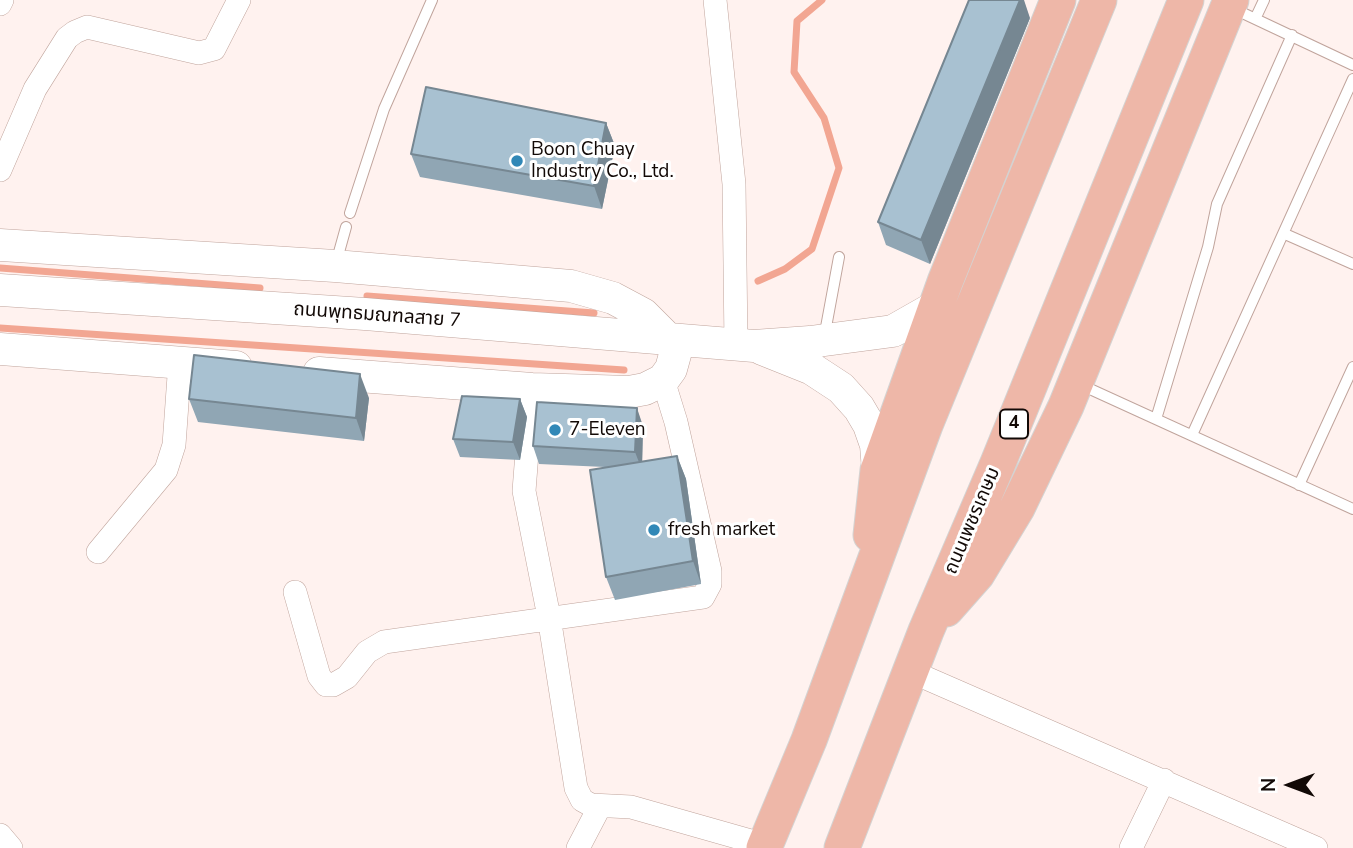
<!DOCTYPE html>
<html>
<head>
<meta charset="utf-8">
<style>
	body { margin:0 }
	#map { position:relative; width:1353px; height:848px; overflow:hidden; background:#fff2ef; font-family:"Nunito Sans",sans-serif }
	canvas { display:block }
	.north { position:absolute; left:1255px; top:750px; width:70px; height:70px; -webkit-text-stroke:5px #fff; paint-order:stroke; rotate:270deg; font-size:19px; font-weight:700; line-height:28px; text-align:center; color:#120906 }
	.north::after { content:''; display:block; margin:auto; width:24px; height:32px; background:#120906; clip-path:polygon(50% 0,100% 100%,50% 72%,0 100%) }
</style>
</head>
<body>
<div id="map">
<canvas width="1353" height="848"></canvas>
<div class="north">N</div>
</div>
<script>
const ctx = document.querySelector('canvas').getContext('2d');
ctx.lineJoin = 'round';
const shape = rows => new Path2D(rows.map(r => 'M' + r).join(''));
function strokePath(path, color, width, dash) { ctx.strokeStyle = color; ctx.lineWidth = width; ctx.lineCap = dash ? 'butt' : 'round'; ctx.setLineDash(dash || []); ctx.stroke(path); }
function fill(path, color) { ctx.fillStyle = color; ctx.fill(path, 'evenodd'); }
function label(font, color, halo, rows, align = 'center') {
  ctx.font = font + ' "Nunito Sans","Noto Sans Thai",sans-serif'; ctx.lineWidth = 6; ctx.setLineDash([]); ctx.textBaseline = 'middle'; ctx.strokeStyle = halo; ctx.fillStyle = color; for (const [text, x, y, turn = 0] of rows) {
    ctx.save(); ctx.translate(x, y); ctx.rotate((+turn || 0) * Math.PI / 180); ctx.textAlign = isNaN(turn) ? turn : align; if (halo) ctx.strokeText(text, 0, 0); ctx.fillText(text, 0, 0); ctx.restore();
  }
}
strokePath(shape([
	[0,268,260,288],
	[758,281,785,269,812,249,839,168,824,118,794,72,797,21,822,0],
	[367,296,594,313],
	[0,328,624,370]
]), '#f2a692', 7);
const lane = shape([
	[1232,8,1353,65],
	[1256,17,1264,0],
	[350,213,384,109,432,0],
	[1285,234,1353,264],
	[336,263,346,227],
	[824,338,839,257],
	[1079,384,1353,509],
	[1156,419,1208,247,1217,204,1292,35],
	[1192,435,1353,79],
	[1299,485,1353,367]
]);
const street = shape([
	[715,0,734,184,736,345],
	[0,4,2,0],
	[0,170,35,89,67,38,75,32,87,27,199,53,214,49,239,0],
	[532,389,524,491,549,617,576,788,582,800,591,805,631,807,765,845],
	[98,552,166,470,174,445,180,362],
	[295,592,319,676,326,685,333,685,347,677,367,652,384,642,703,597,710,584,710,571,676,422,663,380],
	[910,671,1316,848],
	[0,835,11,848],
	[578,848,600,806],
	[1131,848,1164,780]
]);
const secondary = shape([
	[0,245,335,266,571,286,613,298,643,314,668,339],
	[0,290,365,314,754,346,810,342,893,331,937,306],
	[0,349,236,367],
	[762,349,812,369,841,388,859,408,869,425,876,445,878,470],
	[319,373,532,389,629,392,645,389,663,380,671,369,679,340]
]);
const primary = shape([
	[871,535,878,470,945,282,1058,0],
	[946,609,977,574,1017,508,1066,406,1231,0],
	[764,848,809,740,925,425,1099,0],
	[842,848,926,631,998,463,1186,0]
]);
strokePath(lane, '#c0a49c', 12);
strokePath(street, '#c0a49c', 24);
strokePath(secondary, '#c0a49c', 33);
strokePath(primary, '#d4d3d2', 37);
strokePath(lane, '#fff', 10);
strokePath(street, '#fff', 23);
strokePath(secondary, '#fff', 32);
strokePath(primary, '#eeb7a8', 35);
fill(shape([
	[1030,18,930,264,886,245,878,222],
	[606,123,615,146,602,209,420,177,411,154],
	[369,398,364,441,198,422,189,399],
	[520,399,527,417,520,460,460,457,453,439],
	[643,426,642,462,677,456,686,479,701,584,615,600,606,577,605,467,539,464,533,446]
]), '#90a6b4');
fill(shape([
	[1020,0,1024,0,1030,18,930,264,921,240],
	[606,123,615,146,602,209,594,186],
	[360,374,369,398,364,441,356,418],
	[520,399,527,417,520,460,513,442],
	[637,408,643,426,642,470,635,452],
	[677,456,686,479,701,584,693,561]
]), '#768792');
const building = shape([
	[969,0,1020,0,921,240,878,222,969,0],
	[426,87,606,123,594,186,411,154,426,87],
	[194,355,360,374,356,418,189,399,194,355],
	[462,396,520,399,513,442,453,439,462,396],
	[537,402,637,408,635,452,533,446,537,402],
	[677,456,693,561,606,577,590,470,677,456]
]);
fill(building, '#a8c1d1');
strokePath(building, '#768792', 2);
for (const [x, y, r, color] of [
	[517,161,7,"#3188b7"],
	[555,430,7,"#3188b7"],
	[654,530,7,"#3188b7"]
]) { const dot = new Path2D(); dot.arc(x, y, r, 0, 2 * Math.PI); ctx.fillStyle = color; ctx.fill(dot); strokePath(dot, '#fff', 2.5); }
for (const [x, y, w] of [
	[1014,424,28]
]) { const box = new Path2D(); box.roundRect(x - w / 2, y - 14.5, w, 29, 5); ctx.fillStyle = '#fff'; ctx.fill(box); strokePath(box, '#120906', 2); }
label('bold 18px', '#120906', null, [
	["4",1014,424]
]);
label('19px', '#120906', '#fff', [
	["Boon Chuay",531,150],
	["Industry Co., Ltd.",531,172],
	["7-Eleven",569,430],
	["fresh market",668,530]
], 'left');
label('19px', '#120906', '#fff', [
	["ถนนพุทธมณฑลสาย 7",377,316,4],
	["ถนนเพชรเกษม",973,521,-67]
]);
</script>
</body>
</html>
